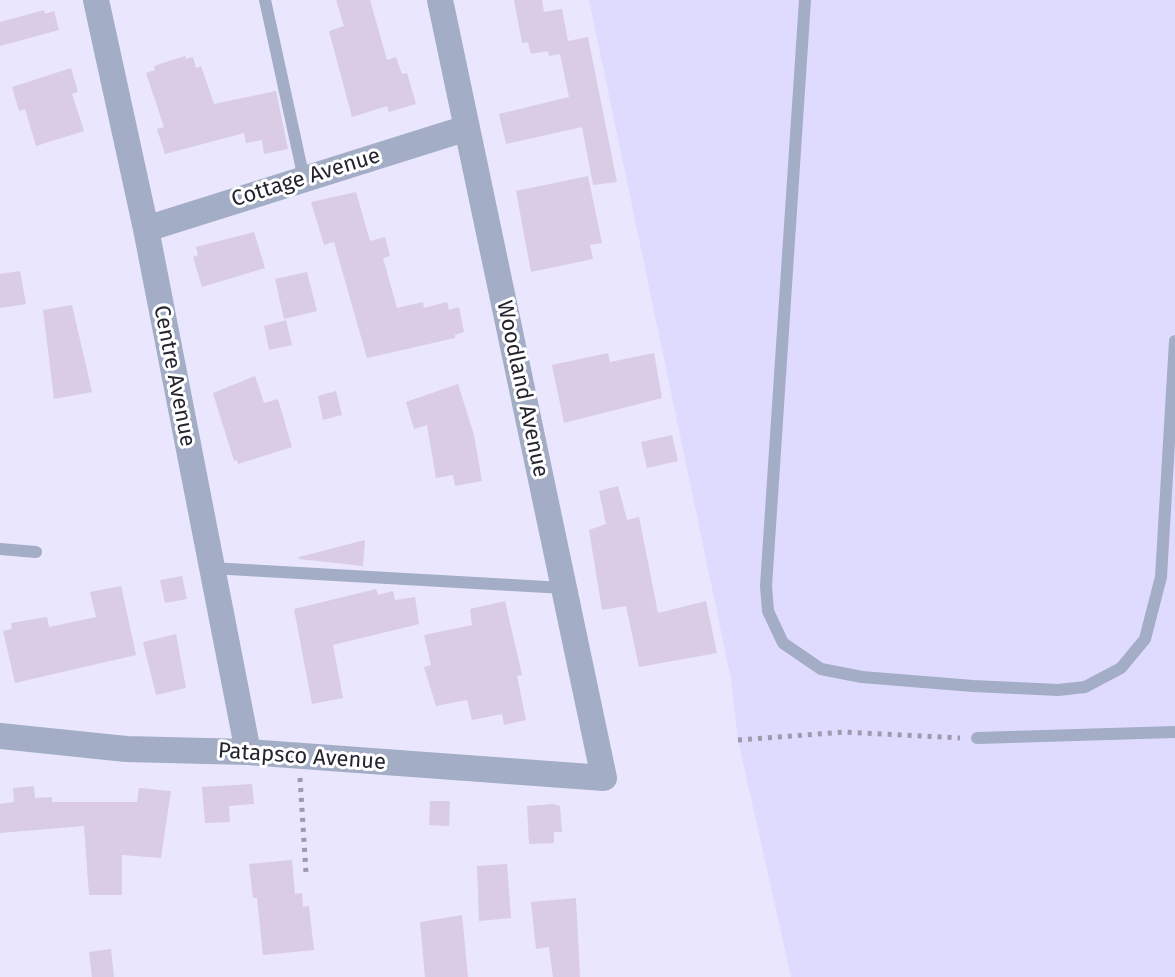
<!DOCTYPE html>
<html>
<head>
<meta charset="utf-8">
<style>
	body { margin:0 }
	canvas { display:block; background:#e9e6fd }
</style>
</head>
<body>
<canvas width="1175" height="977"></canvas>
<script>
const ctx = document.querySelector('canvas').getContext('2d');
ctx.lineJoin = 'round';
function fill(path, color) { ctx.fillStyle = color; ctx.fill(path, 'evenodd'); }
const shape = rows => new Path2D(rows.map(r => 'M' + r).join(''));
function strokePath(path, color, width, dash) { ctx.strokeStyle = color; ctx.lineWidth = width; ctx.lineCap = dash ? 'butt' : 'round'; ctx.setLineDash(dash || []); ctx.stroke(path); }
function label(font, color, halo, rows, align = 'center') {
  ctx.font = font + ' "Fira Sans",sans-serif'; ctx.lineWidth = 6; ctx.setLineDash([]); ctx.textBaseline = 'middle'; ctx.strokeStyle = halo; ctx.fillStyle = color; for (const [text, x, y, turn = 0] of rows) {
    ctx.save(); ctx.translate(x, y); ctx.rotate((+turn || 0) * Math.PI / 180); ctx.textAlign = isNaN(turn) ? turn : align; if (halo) ctx.strokeText(text, 0, 0); ctx.fillText(text, 0, 0); ctx.restore();
  }
}
fill(shape([
	[589,0,1175,0,1175,977,791,977,738,740,731,679]
]), '#dfdbfe');
fill(shape([
	[336,0,370,0,387,60,396,57,402,74,407,73,416,104,389,112,387,106,352,117,329,31,344,26],
	[514,0,542,0,544,12,562,9,568,41,588,37,617,182,593,185,582,127,506,144,499,114,569,97,560,54,549,56,548,51,531,54,528,42,522,43],
	[44,10,45,14,54,11,59,30,0,46,0,22],
	[185,56,186,59,193,57,196,68,201,66,214,104,276,91,288,149,264,154,262,140,246,143,244,133,165,154,157,129,164,127,146,73,155,70,154,66],
	[71,68,78,92,72,94,84,131,36,146,25,109,19,111,12,87],
	[588,176,602,243,590,245,593,259,531,272,516,191],
	[356,192,370,241,385,237,390,256,383,258,397,308,423,302,424,308,447,302,449,310,459,307,464,332,455,335,455,338,367,358,334,242,324,245,311,202],
	[254,232,265,268,202,287,193,257,198,255,196,247],
	[20,271,26,304,0,308,0,274],
	[307,272,317,311,284,319,275,279],
	[72,305,92,392,54,399,43,310],
	[286,320,292,345,269,350,264,326],
	[608,353,610,362,654,353,662,398,564,423,552,365],
	[255,376,264,403,278,399,292,447,238,464,237,460,234,461,213,393],
	[458,384,474,435,482,481,455,486,453,475,436,478,427,425,414,429,406,402],
	[336,391,342,415,323,420,318,396],
	[672,435,678,461,647,468,641,442],
	[618,486,627,520,639,517,658,613,706,601,717,653,639,667,626,606,602,610,589,530,606,524,599,491],
	[365,540,363,566,299,559,299,557],
	[182,576,187,599,165,603,160,580],
	[121,586,136,655,15,683,3,631,12,629,11,623,47,617,49,627,96,617,90,592],
	[376,589,378,595,393,591,395,600,415,597,419,624,333,645,343,698,312,704,294,609],
	[505,601,522,675,517,676,526,720,504,725,502,714,472,720,467,700,436,706,424,667,431,665,424,635,472,625,470,609],
	[176,634,186,688,156,695,143,642],
	[252,784,254,804,229,806,230,822,205,823,202,787],
	[34,786,35,798,52,797,52,802,137,802,139,788,171,791,161,858,122,855,122,895,89,895,84,826,0,833,0,804,14,802,13,788],
	[430,801,450,801,449,826,429,825],
	[553,804,560,806,562,832,554,832,554,843,529,844,527,806],
	[292,860,295,894,302,893,303,907,309,906,314,950,263,955,257,898,253,898,249,864],
	[507,864,511,918,479,921,477,866],
	[576,898,580,977,553,977,549,947,536,949,531,902],
	[462,915,468,977,425,977,420,922],
	[111,949,114,977,92,977,89,952]
]), '#dacce5');
strokePath(shape([
	[738,740,844,732,960,738],
	[300,778,306,873]
]), '#9d9aad', 5, [4, 6]);
strokePath(shape([
	[265,0,304,179],
	[805,0,766,586,768,611,783,643,821,669,862,677,973,686,1058,690,1085,687,1121,668,1145,639,1161,577,1175,341],
	[0,549,36,552],
	[211,568,564,588],
	[977,738,1175,732]
]), '#a3adc5', 12);
strokePath(shape([
	[96,0,146,229,248,752],
	[146,229,467,128],
	[0,736,126,749,248,752,604,778,440,0]
]), '#a3adc5', 26);
label('22px', '#26242f', '#fff', [
	["Cottage Avenue",306,178,-17],
	["Centre Avenue",174,376,79],
	["Woodland Avenue",522,389,78],
	["Patapsco Avenue",302,757,4]
]);
</script>
</body>
</html>
